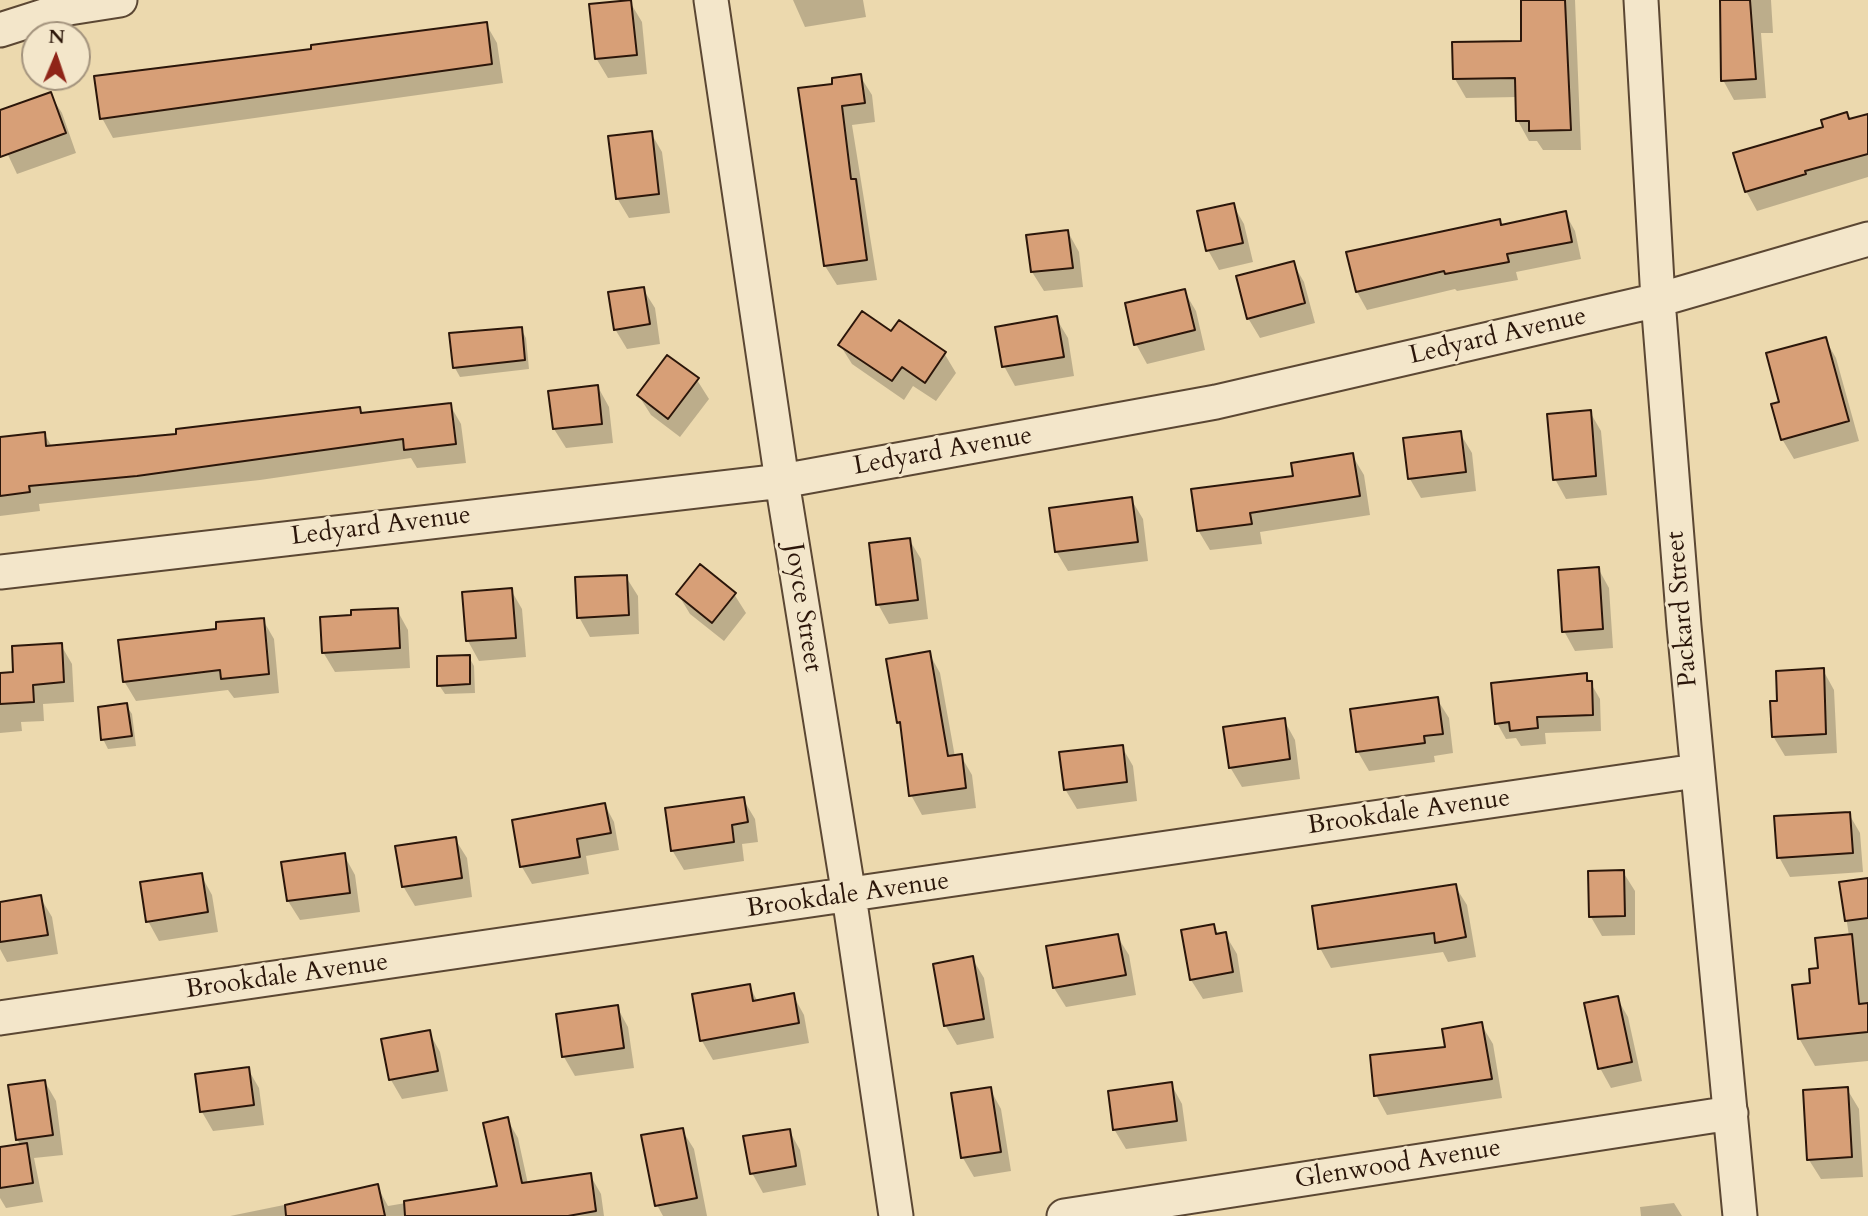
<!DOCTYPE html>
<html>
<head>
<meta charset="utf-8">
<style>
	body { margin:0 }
	#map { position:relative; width:1868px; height:1216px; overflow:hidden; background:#ecd9ae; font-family:Cardo,serif }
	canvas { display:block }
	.north { position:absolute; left:21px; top:21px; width:70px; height:70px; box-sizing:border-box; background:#f3e6ca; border:2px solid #a3937d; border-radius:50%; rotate:2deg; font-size:19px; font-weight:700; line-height:28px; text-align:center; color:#2b160a }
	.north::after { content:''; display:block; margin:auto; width:24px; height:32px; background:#8f2418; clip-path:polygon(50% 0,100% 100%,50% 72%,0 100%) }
</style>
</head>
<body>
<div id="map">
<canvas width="1868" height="1216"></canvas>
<div class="north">N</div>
</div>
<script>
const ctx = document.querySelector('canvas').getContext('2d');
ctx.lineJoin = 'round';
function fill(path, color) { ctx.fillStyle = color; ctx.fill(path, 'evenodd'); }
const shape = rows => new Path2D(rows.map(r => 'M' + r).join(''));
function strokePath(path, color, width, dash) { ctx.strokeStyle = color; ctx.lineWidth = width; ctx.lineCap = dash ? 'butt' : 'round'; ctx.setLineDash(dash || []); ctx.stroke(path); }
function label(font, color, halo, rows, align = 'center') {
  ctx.font = font + ' Cardo,serif'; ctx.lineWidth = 6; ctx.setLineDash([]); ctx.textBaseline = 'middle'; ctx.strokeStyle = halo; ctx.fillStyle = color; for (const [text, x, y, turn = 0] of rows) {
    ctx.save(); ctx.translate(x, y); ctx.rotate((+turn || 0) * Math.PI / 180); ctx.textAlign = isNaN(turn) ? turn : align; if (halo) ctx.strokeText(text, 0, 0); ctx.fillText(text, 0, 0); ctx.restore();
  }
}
fill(shape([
	[793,0,863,0,866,17,805,27],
	[1521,0,1575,0,1581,150,1543,150,1537,141,1529,141,1518,121,1517,97,1466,98,1455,79,1523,43],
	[1720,0,1771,0,1773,33,1761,33,1766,98,1734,100,1723,80],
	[630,2,642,22,647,74,608,78,596,58],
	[486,24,497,43,503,83,113,138,102,118,313,50],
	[860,76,872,95,875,122,852,125,877,280,837,285,825,266,834,85],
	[50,94,62,113,76,153,17,174,0,138,0,112],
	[1846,114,1850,120,1868,115,1868,177,1757,211,1746,191],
	[651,133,662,152,670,213,629,218,617,198],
	[1233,205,1244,224,1253,262,1219,270,1208,250],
	[1565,213,1575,231,1581,259,1516,272,1518,280,1457,291,1455,289,1367,310,1357,292,1348,253,1499,221,1502,226],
	[1068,232,1079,252,1083,287,1044,291,1032,272],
	[1293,263,1304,282,1315,323,1260,338,1248,318],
	[643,289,655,308,660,344,627,349,615,329],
	[1184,291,1196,311,1205,350,1147,364,1136,344],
	[1056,318,1068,338,1074,376,1015,386,1004,366],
	[521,329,526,338,529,369,460,377,455,368],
	[892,333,944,353,956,373,936,401,913,386,904,400,852,364,840,345],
	[1825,339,1836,358,1859,441,1794,459,1782,439,1781,403],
	[697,380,709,399,680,437,651,415,639,396],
	[598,387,609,407,613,443,566,448,554,429],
	[450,405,461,424,466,463,417,468,411,458,260,480,39,504,40,511,0,516,0,439,44,433,52,447,178,435,359,409,362,414],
	[1590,412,1601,431,1607,495,1566,499,1555,479],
	[1460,433,1472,453,1476,491,1421,498,1410,479],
	[1352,455,1364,475,1370,515,1260,532,1262,544,1210,550,1198,530,1295,477],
	[1131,499,1143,519,1148,561,1068,571,1056,551],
	[909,539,921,559,928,619,889,624,878,604],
	[1598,568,1609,588,1613,648,1575,651,1564,631],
	[626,577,638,596,639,634,590,637,579,617],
	[511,590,522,609,526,657,479,661,468,641,464,593],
	[678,594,734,594,746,613,724,641,690,614],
	[397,610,408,630,410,668,335,672,323,652,353,617],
	[263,620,274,639,279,693,234,698,228,690,136,701,124,681,218,631],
	[61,645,72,664,74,702,43,704,44,721,21,722,22,731,0,733,0,675,15,673],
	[929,653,940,673,955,757,961,756,972,775,976,808,922,815,911,795,903,730,899,722],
	[469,657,474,666,475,693,445,694,439,685],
	[1823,670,1834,690,1837,753,1785,756,1773,736,1779,703],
	[1586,675,1600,699,1601,731,1545,733,1546,744,1521,746,1516,738,1506,739,1497,723],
	[1437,699,1449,718,1453,753,1434,756,1435,762,1369,771,1358,752],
	[126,705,132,714,136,746,108,749,103,739],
	[1284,720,1295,740,1300,779,1242,787,1230,767],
	[1122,747,1133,766,1137,801,1077,809,1065,789],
	[743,799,755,819,758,842,742,844,744,861,684,870,672,850],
	[605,805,614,822,619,850,586,856,589,874,532,884,522,867],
	[1849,814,1860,833,1863,872,1790,877,1779,857],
	[455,839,467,858,472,897,415,906,403,886],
	[344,855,355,875,360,912,300,920,288,901,283,864],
	[1623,872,1635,891,1635,935,1602,936,1591,917],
	[201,875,212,895,218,932,159,941,148,921],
	[1868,880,1868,1061,1815,1066,1799,1038,1812,985,1820,970,1849,936,1841,883],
	[1455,886,1467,905,1476,957,1448,962,1443,952,1331,968,1320,948],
	[40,897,52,917,58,954,7,962,0,949,0,903],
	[1213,926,1218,935,1225,934,1237,954,1243,992,1203,999,1191,980],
	[1117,936,1129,955,1136,995,1066,1007,1054,988],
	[972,958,984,978,994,1038,957,1045,945,1025],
	[749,986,758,1002,793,995,804,1015,809,1043,713,1060,702,1041,694,996],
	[1617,998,1628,1017,1642,1081,1611,1088,1600,1068],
	[617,1007,628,1027,634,1068,575,1076,564,1057],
	[1481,1024,1493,1044,1502,1098,1387,1115,1376,1095],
	[429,1032,440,1052,448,1091,402,1099,391,1080,383,1041],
	[248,1069,259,1088,264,1125,213,1131,202,1112,197,1076],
	[45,1082,56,1101,63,1155,34,1158,43,1202,6,1208,0,1198,0,1149,21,1146,17,1139],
	[1171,1084,1182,1104,1187,1141,1126,1149,1114,1129],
	[990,1089,1001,1109,1011,1171,974,1177,963,1158],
	[1847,1089,1859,1109,1863,1177,1821,1179,1809,1160],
	[507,1119,518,1138,528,1184,590,1175,601,1194,604,1216,230,1216,377,1186,388,1206,500,1187],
	[682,1130,694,1149,707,1216,663,1216,657,1205],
	[789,1130,800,1150,806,1185,763,1193,752,1173],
	[1674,1203,1682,1216,1641,1216,1640,1207]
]), '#0003');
const building = shape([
	[631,0,637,55,595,59,589,4,631,0],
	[1521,0,1565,0,1571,130,1529,131,1529,121,1516,121,1515,78,1453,79,1452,42,1521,41,1521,0],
	[1720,0,1750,0,1756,79,1721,81,1720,0],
	[487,22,492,64,100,119,94,76,311,49,311,45,487,22],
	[861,74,865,103,842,106,851,179,856,179,867,260,824,266,798,88,832,84,832,78,861,74],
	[51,92,66,133,0,157,0,110,51,92],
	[1847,112,1849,119,1868,114,1868,154,1805,171,1806,174,1745,192,1733,153,1823,127,1821,120,1847,112],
	[652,131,659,194,616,199,608,136,652,131],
	[1234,203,1243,243,1206,251,1197,211,1234,203],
	[1566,211,1572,242,1507,254,1509,262,1445,274,1444,271,1356,292,1346,252,1500,219,1501,225,1566,211],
	[1068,230,1073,268,1031,272,1026,235,1068,230],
	[1294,261,1305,303,1247,319,1236,276,1294,261],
	[644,287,650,324,614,330,608,292,644,287],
	[1185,289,1195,330,1134,345,1125,303,1185,289],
	[862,311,891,331,899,320,946,352,925,383,902,367,892,381,838,345,862,311],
	[1057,316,1064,357,1002,367,995,327,1057,316],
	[522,327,525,360,453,368,449,333,522,327],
	[1826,337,1849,421,1781,440,1771,404,1779,402,1766,353,1826,337],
	[667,355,699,378,668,419,637,395,667,355],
	[598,385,602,424,553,429,548,391,598,385],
	[451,403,456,444,404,450,403,439,137,476,29,486,30,492,0,496,0,437,45,432,46,446,176,434,176,429,360,407,361,413,451,403],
	[1591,410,1596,476,1553,480,1547,414,1591,410],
	[1461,431,1466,472,1408,479,1403,438,1461,431],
	[1353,453,1360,496,1250,513,1252,524,1197,531,1191,489,1293,476,1291,463,1353,453],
	[1132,497,1138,542,1055,552,1049,508,1132,497],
	[910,538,918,600,876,605,869,543,910,538],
	[700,564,736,593,712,623,676,594,700,564],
	[1599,567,1603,629,1562,632,1558,570,1599,567],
	[627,575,629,615,577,618,575,577,627,575],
	[512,588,516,638,466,641,462,592,512,588],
	[398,608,400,648,322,653,320,617,351,615,351,610,398,608],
	[264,618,269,674,221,679,220,670,123,682,118,640,216,629,216,622,264,618],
	[62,643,64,682,33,685,34,702,0,704,0,673,13,672,12,646,62,643],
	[930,651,948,756,962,754,966,788,909,796,900,722,897,723,886,659,930,651],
	[470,655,470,684,437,686,437,656,470,655],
	[1824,668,1826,734,1772,737,1770,701,1777,701,1776,671,1824,668],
	[1587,673,1587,681,1592,681,1593,715,1537,717,1538,728,1510,731,1509,722,1495,724,1491,683,1587,673],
	[1438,697,1443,734,1424,736,1425,743,1356,752,1350,709,1438,697],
	[127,703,132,736,101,740,98,707,127,703],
	[1285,718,1290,759,1229,768,1223,727,1285,718],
	[1123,745,1127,782,1064,790,1059,752,1123,745],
	[744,797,748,822,732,825,734,842,671,851,665,808,744,797],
	[605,803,611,833,577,839,580,857,520,867,512,820,605,803],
	[1850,812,1853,853,1777,858,1774,816,1850,812],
	[456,837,462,878,402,887,395,846,456,837],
	[345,853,350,893,287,901,281,862,345,853],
	[1624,870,1625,916,1589,917,1588,871,1624,870],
	[202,873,208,912,146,922,140,882,202,873],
	[1868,878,1868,918,1845,921,1839,882,1868,878],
	[1456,884,1466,937,1435,943,1434,933,1318,949,1312,906,1456,884],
	[41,895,48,935,0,942,0,902,41,895],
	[1214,924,1216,934,1226,932,1233,972,1190,980,1181,930,1214,924],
	[1118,934,1126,975,1053,988,1046,946,1118,934],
	[1852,934,1859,1004,1868,1003,1868,1032,1798,1039,1792,985,1810,983,1809,969,1818,968,1815,938,1852,934],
	[973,956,984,1019,944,1026,933,964,973,956],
	[750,984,753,1001,794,993,799,1023,700,1041,692,994,750,984],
	[1618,996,1632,1062,1598,1069,1584,1003,1618,996],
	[618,1005,624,1048,562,1057,556,1014,618,1005],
	[1482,1022,1492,1079,1374,1096,1370,1055,1445,1047,1442,1029,1482,1022],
	[430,1030,438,1071,389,1080,381,1039,430,1030],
	[249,1067,254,1105,200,1112,195,1074,249,1067],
	[45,1080,53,1135,16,1140,8,1085,45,1080],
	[1172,1082,1177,1121,1113,1130,1108,1091,1172,1082],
	[991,1087,1001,1152,961,1158,951,1093,991,1087],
	[1848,1087,1852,1157,1807,1160,1803,1090,1848,1087],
	[508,1117,522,1183,591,1173,596,1211,568,1216,405,1216,404,1201,497,1186,483,1123,508,1117],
	[683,1128,697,1198,655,1206,641,1135,683,1128],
	[790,1129,796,1166,750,1174,743,1136,790,1129],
	[27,1143,33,1183,0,1188,0,1147,27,1143],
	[378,1184,385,1216,286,1216,285,1205,378,1184]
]);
fill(building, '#d79f77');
strokePath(building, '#2b160a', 2);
const minor = shape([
	[711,0,782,481,849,896,896,1216],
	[1641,0,1658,300,1684,626,1740,1216],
	[0,30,69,8,120,0],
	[0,572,782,481,1216,402,1658,300,1868,239],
	[0,1018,1696,771],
	[1064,1216,1731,1113]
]);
strokePath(minor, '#5b4733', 37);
strokePath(minor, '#f3e6ca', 33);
label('26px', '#2b160a', '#f3e6ca', [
	["Ledyard Avenue",1498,337,-13],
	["Ledyard Avenue",943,452,-10],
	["Ledyard Avenue",381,527,-7],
	["Joyce Street",802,608,81],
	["Packard Street",1683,609,-95],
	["Brookdale Avenue",1409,813,-8],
	["Brookdale Avenue",848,896,-8],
	["Brookdale Avenue",287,977,-8],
	["Glenwood Avenue",1398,1165,-9]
]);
</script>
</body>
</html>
